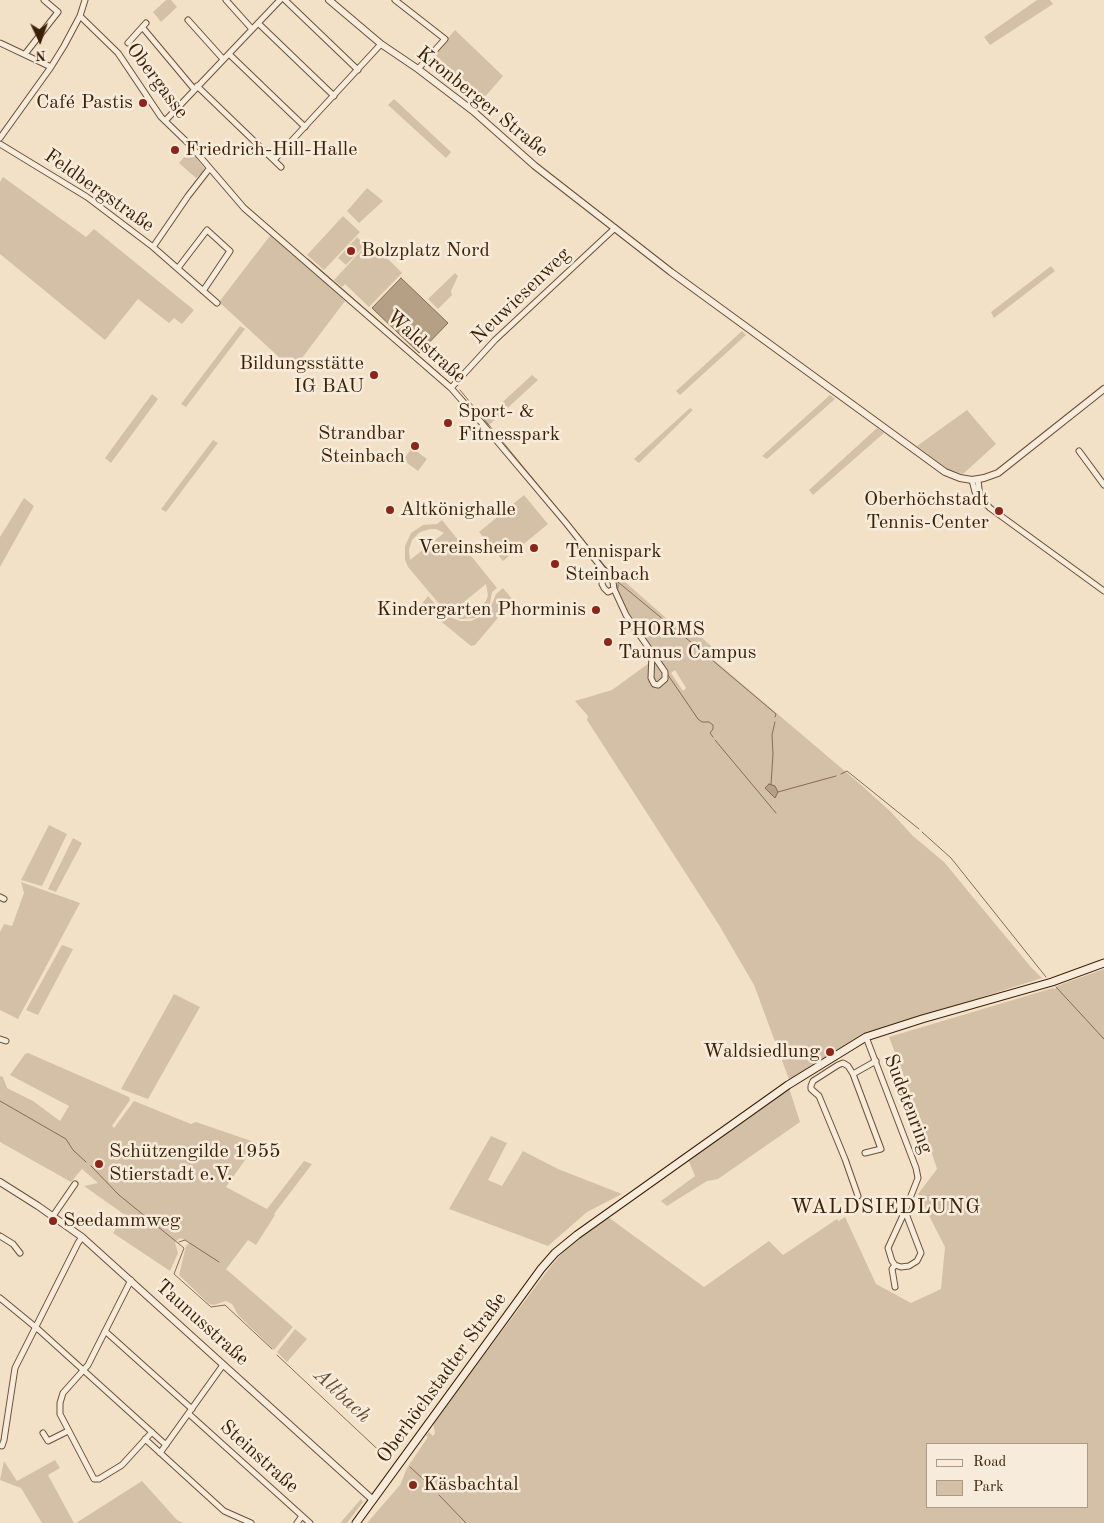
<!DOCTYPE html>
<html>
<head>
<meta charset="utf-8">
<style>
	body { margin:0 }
	#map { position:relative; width:1104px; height:1523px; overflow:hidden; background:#f3e1c7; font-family:"Old Standard TT",serif }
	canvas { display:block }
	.legend { position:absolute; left:926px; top:1443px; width:162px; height:65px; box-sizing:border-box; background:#f7ecdb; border:1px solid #ac9a85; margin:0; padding:6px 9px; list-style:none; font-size:15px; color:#3c2005 }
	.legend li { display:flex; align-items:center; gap:10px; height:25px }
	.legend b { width:25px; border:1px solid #ac9a85 }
	.north { position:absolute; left:15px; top:15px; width:50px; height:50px; -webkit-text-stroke:4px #f7ecdb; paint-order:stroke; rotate:177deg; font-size:14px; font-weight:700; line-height:20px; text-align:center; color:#3c2005 }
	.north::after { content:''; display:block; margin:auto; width:18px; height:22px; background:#3c2005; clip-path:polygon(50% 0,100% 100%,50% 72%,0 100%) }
</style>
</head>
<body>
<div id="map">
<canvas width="1104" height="1523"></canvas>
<ul class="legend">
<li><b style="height:6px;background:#f7ecdb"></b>Road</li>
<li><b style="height:14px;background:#d4c0a6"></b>Park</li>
</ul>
<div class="north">N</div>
</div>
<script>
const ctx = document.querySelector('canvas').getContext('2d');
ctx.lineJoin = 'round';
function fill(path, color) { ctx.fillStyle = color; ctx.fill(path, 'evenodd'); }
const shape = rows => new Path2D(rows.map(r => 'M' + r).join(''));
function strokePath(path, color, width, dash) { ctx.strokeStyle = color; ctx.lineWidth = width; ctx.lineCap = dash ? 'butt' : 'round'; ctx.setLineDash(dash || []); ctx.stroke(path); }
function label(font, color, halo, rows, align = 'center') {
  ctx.font = font + ' "Old Standard TT",serif'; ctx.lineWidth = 5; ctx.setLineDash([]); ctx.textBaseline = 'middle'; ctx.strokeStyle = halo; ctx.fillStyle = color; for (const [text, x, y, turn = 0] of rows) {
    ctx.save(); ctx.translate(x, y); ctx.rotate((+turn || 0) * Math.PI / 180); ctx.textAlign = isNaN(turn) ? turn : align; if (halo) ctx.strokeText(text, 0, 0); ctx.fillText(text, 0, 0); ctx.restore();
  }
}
fill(shape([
	[166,0,171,0,177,7,161,22,153,12],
	[1037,0,1050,0,1053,4,990,45,984,37],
	[455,30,503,76,484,98,434,54],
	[394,99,451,152,446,158,388,105],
	[189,151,191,151,204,168,203,172,196,178,179,163],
	[3,177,86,237,94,229,194,310,182,324,174,318,169,323,138,299,105,340,0,254,0,182],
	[367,188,383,201,359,223,347,211],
	[343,216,360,232,324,270,307,255],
	[273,234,345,301,293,370,219,302,269,237],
	[357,237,365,245,346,265,338,258],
	[370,241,402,273,369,307,345,284,342,287,334,280],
	[1051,266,1055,271,994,318,991,312],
	[455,273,458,276,451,291,452,295,438,309,428,299],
	[240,326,245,329,186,407,181,404],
	[742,331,746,335,680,395,676,391],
	[532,375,538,380,487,427,482,421],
	[152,394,158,399,111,463,105,458],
	[830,395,835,399,767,459,762,456],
	[690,408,693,410,639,463,634,459],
	[967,410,996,444,963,474,949,470,917,446],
	[877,428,884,433,813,495,809,490],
	[213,440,218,443,166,512,161,509],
	[412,448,427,459,418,471,403,460],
	[524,495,548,524,503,561,479,532],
	[24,498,34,506,0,567,0,537],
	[442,520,497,588,492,592,490,603,487,608,475,618,460,619,446,612,408,567,405,560,405,546,411,533,423,525,437,524],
	[430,529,436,529,444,533,410,560,409,550,412,540,420,532],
	[486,584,488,595,486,601,479,609,475,612,464,615,453,611],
	[623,580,684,634,693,630,718,652,714,660,859,783,891,812,913,836,944,862,1030,966,1042,978,863,1035,790,1082,754,985,719,925,587,720,588,716,575,701,612,690,656,658,624,609,615,588],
	[675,670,686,688,683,691,671,673],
	[503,588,513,600,475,645,471,646,421,605,428,596,445,615,460,621,471,621,485,614,492,604,496,594],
	[49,825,67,834,42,886,21,880],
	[73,838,82,843,56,892,48,889],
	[21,882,80,903,18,1019,0,1010,0,932,4,924,12,926,24,893],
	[62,945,73,949,38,1015,26,1010],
	[1104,969,1104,1523,367,1523,400,1485,407,1468,428,1437,426,1435,429,1432,433,1436,435,1433,433,1423,551,1266,568,1246,608,1217,704,1287,769,1241,783,1255,837,1219,839,1222,840,1220,845,1217,876,1284,911,1303,941,1289,945,1247,918,1194,937,1169,922,1123,889,1037,1053,988,1055,989,1057,986],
	[928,1444,1088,1444,1088,1507,928,1507],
	[174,994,200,1007,148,1099,121,1089],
	[28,1053,129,1097,130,1100,112,1126,114,1128,134,1101,191,1124,196,1122,257,1143,226,1187,267,1209,304,1161,312,1164,274,1214,275,1215,256,1245,248,1240,226,1269,293,1327,274,1350,238,1315,232,1304,226,1301,214,1305,209,1304,179,1275,186,1246,190,1242,180,1238,175,1242,178,1253,170,1271,113,1233,125,1215,84,1186,98,1183,82,1169,71,1182,0,1142,0,1076,3,1077,7,1088,33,1101,60,1121,69,1106,10,1075,25,1054],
	[788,1085,800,1122,718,1179,707,1181,667,1206,661,1201,695,1176,687,1157],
	[491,1136,507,1143,488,1180,502,1186,523,1151,558,1169,622,1194,587,1212,548,1246,449,1209],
	[295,1329,307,1339,287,1362,277,1352],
	[55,1460,60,1468,48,1475,74,1523,42,1523,21,1488,0,1480,4,1461,17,1481],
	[142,1481,177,1520,184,1523,76,1523],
	[361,1499,363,1502,347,1523,340,1523]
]), '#d4c0a6');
const water = shape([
	[401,278,448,323,419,353,372,308,401,278],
	[769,784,775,786,778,792,775,798,765,788,769,784]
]);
fill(water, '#b59f85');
strokePath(water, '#856c52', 1);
strokePath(shape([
	[308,259,450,383],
	[460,390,618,582,682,635],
	[618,588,618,582],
	[686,638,776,714,775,717],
	[668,675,698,719,702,722,709,722,713,725,713,729,710,733,713,737],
	[715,740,776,813],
	[841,774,847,771,919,829],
	[771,784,773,754,772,735,775,722],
	[778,792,836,776],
	[922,832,951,858,1046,977],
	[1056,987,1104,1039],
	[0,1101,66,1139,73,1150,86,1162],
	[91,1166,119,1195,184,1248,174,1274,211,1307,225,1305,272,1349],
	[179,1242,185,1240,219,1262],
	[277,1355,387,1458],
	[410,1467,435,1490],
	[439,1495,466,1523]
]), '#856c52', 1);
const minor = shape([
	[226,0,252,29],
	[285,0,358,70],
	[395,0,445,39,418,69],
	[80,16,118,53,161,117,190,145,244,208,451,388,480,421,566,523,613,582,614,589,626,615,665,672,665,679,658,685,654,684,651,678,652,654],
	[188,20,223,59],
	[258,23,334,96],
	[143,28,194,89],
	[0,43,51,67],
	[128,43,146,23],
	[25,54,58,12,44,0],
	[229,54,305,127],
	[197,86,281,167],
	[165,121,280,0],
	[0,138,51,67,64,46,80,16,85,0],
	[0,144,87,197,153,247,217,303],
	[274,160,381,44],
	[153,247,188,196,209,169],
	[178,268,207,230,230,251,203,291],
	[451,388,495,340,615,228],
	[1079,451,1104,485],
	[972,480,975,492,990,508,1104,591],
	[978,480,980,498],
	[604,570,602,584,604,588,608,592,614,589],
	[0,897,4,899],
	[866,1037,916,1168,918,1178,905,1211],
	[0,1039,6,1041],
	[853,1074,881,1149,865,1153],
	[858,1196,845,1159,819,1096,811,1089,811,1086,813,1081,838,1065,843,1063,848,1066,853,1074,876,1061],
	[905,1211,921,1253,917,1261,909,1266,901,1267,895,1265,892,1261,888,1248,905,1211],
	[53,1216,75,1184],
	[0,1236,13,1244,20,1253],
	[895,1265,892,1269,895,1287],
	[131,1280,88,1365,63,1393,60,1403,60,1414,94,1479,99,1479,122,1465,152,1432],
	[0,1298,39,1330,166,1445],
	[105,1331,192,1409],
	[189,1414,310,1523],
	[43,1433,48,1441,68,1431],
	[145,1439,224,1511,251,1523],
	[2,1446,4,1440,15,1368,78,1243,82,1237],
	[160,1453,223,1365],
	[297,1523,302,1516]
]);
const tertiary = shape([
	[329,0,381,44,418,69,473,111,535,166,671,272,945,472,960,478,972,480,984,478,998,473,1104,389],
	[0,1182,38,1206,82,1237,373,1500]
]);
const secondary = shape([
	[356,1523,541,1269,555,1253,577,1235,788,1085,866,1037,922,1019,1052,982,1104,963]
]);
strokePath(minor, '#6a5036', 7);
strokePath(tertiary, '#6a5036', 8);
strokePath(secondary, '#3c2005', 9);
strokePath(minor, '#f7ecdb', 5);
strokePath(tertiary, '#f7ecdb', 6);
strokePath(secondary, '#f7ecdb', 7);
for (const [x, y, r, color] of [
	[143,103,5,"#8f2418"],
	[175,150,5,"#8f2418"],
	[351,251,5,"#8f2418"],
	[374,375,5,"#8f2418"],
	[448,423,5,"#8f2418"],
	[415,446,5,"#8f2418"],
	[390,510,5,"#8f2418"],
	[999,511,5,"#8f2418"],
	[534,548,5,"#8f2418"],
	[555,564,5,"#8f2418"],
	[596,610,5,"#8f2418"],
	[608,642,5,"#8f2418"],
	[830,1052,5,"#8f2418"],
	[99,1164,5,"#8f2418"],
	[53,1221,5,"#8f2418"],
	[413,1485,5,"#8f2418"]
]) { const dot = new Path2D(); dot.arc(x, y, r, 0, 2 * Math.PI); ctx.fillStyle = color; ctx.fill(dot); strokePath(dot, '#f7ecdb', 2); }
label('20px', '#3c2005', '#f7ecdb', [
	["Obergasse",157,81,53],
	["Kronberger Straße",482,102,39],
	["Feldbergstraße",99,191,35],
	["Neuwiesenweg",521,296,-44],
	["Waldstraße",426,347,42],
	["Sudetenring",908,1104,69],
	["Taunusstraße",202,1323,42],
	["Oberhöchstadter Straße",442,1378,-54],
	["Steinstraße",259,1457,42]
]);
label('20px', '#3c2005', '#f7ecdb', [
	["Café Pastis",133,103,"right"],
	["Friedrich-Hill-Halle",185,150],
	["Bolzplatz Nord",361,251],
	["Bildungsstätte",364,364,"right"],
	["IG BAU",364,387,"right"],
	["Sport- &",458,412],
	["Fitnesspark",458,435],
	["Strandbar",405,434,"right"],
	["Steinbach",405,457,"right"],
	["Oberhöchstadt",989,500,"right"],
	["Tennis-Center",989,523,"right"],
	["Altkönighalle",400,510],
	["Vereinsheim",524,548,"right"],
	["Tennispark",565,552],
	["Steinbach",565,575],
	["Kindergarten Phorminis",586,610,"right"],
	["PHORMS",618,630],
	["Taunus Campus",618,653],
	["Waldsiedlung",820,1052,"right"],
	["Schützengilde 1955",109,1152],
	["Stierstadt e.V.",109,1175],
	["Seedammweg",63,1221],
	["Käsbachtal",423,1485]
], 'left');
ctx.letterSpacing = '1px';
label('21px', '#3c2005', '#f7ecdb', [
	["WALDSIEDLUNG",886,1207]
]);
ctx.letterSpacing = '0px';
label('italic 21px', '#664c32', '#f7ecdb', [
	["Altbach",342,1396,43]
]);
</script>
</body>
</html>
